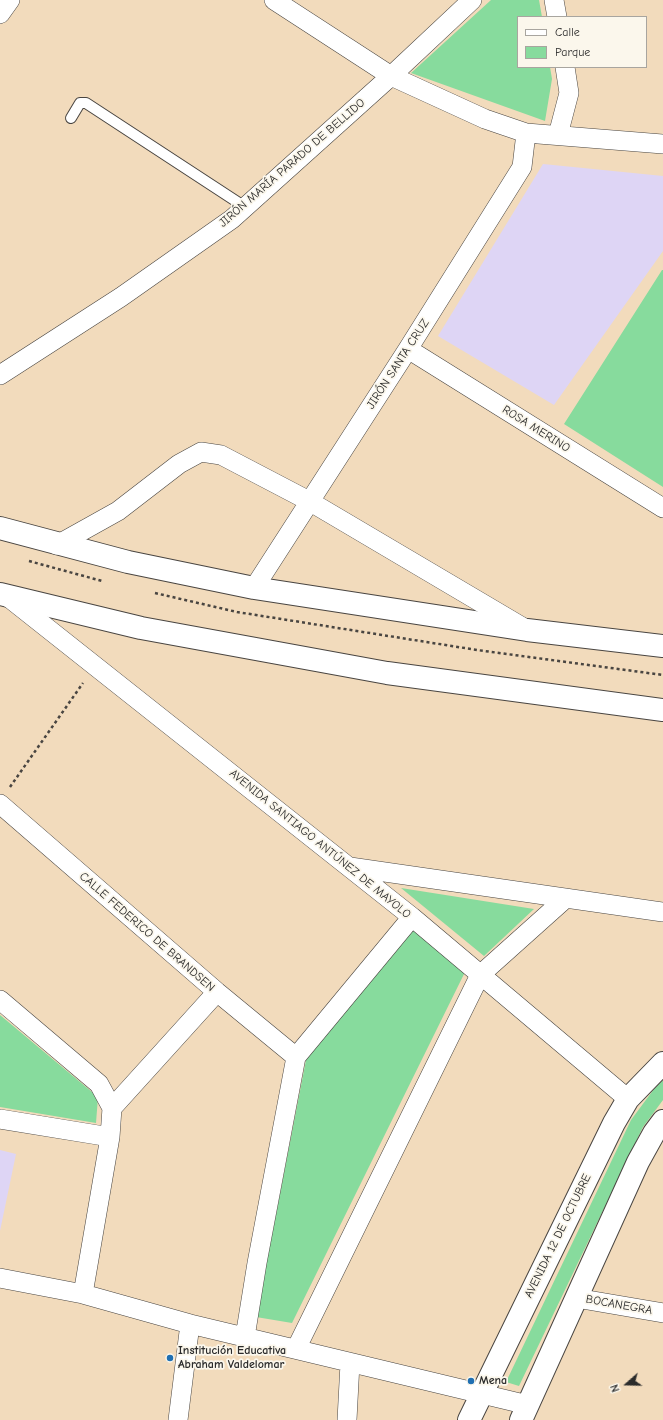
<!DOCTYPE html>
<html>
<head>
<meta charset="utf-8">
<style>
	body { margin:0 }
	#map { position:relative; width:663px; height:1420px; overflow:hidden; background:#f2dbbc; font-family:"Comic Neue",sans-serif }
	canvas { display:block }
	.legend { position:absolute; left:517px; top:16px; width:130px; height:52px; box-sizing:border-box; background:#fbf7ec; border:1px solid #a8a59f; margin:0; padding:5px 7px; list-style:none; font-size:12px; color:#2b2b2b }
	.legend li { display:flex; align-items:center; gap:8px; height:20px }
	.legend b { width:20px; border:1px solid #a8a59f }
	.north { position:absolute; left:607px; top:1364px; width:40px; height:40px; -webkit-text-stroke:3px #fbf7ec; paint-order:stroke; rotate:250deg; font-size:11px; font-weight:700; line-height:16px; text-align:center; color:#2b2b2b }
	.north::after { content:''; display:block; margin:auto; width:14px; height:18px; background:#2b2b2b; clip-path:polygon(50% 0,100% 100%,50% 72%,0 100%) }
</style>
</head>
<body>
<div id="map">
<canvas width="663" height="1420"></canvas>
<ul class="legend">
<li><b style="height:5px;background:#fff"></b>Calle</li>
<li><b style="height:11px;background:#87db9d"></b>Parque</li>
</ul>
<div class="north">N</div>
</div>
<script>
const ctx = document.querySelector('canvas').getContext('2d');
ctx.lineJoin = 'round';
function fill(path, color) { ctx.fillStyle = color; ctx.fill(path, 'evenodd'); }
const shape = rows => new Path2D(rows.map(r => 'M' + r).join(''));
function strokePath(path, color, width, dash) { ctx.strokeStyle = color; ctx.lineWidth = width; ctx.lineCap = dash ? 'butt' : 'round'; ctx.setLineDash(dash || []); ctx.stroke(path); }
function label(font, color, halo, rows, align = 'center') {
  ctx.font = font + ' "Comic Neue",sans-serif'; ctx.lineWidth = 3.5; ctx.setLineDash([]); ctx.textBaseline = 'middle'; ctx.strokeStyle = halo; ctx.fillStyle = color; for (const [text, x, y, turn = 0] of rows) {
    ctx.save(); ctx.translate(x, y); ctx.rotate((+turn || 0) * Math.PI / 180); ctx.textAlign = isNaN(turn) ? turn : align; if (halo) ctx.strokeText(text, 0, 0); ctx.fillText(text, 0, 0); ctx.restore();
  }
}
fill(shape([
	[543,164,663,176,663,251,554,405,438,336],
	[0,1150,16,1154,0,1231]
]), '#ded5f5');
fill(shape([
	[491,0,539,0,542,17,518,17,518,67,550,67,552,79,545,121,411,73],
	[662,270,663,270,663,487,564,424],
	[401,888,534,909,484,956],
	[412,929,466,970,292,1323,256,1317,307,1055],
	[0,1015,98,1097,96,1123,0,1107],
	[663,1080,663,1100,643,1127,519,1386,506,1382,631,1120,654,1089]
]), '#87db9d');
const lane = shape([
	[71,118,80,103,86,103,245,207]
]);
const street = shape([
	[274,0,391,76,485,119,526,133,663,144],
	[554,0,557,17],
	[0,14,10,0],
	[558,135,569,93,565,67],
	[408,349,663,508],
	[0,375,121,297,232,219,391,76,472,0],
	[57,545,118,511,179,464,201,452,221,455,309,501,524,628],
	[254,588,408,349,522,167,526,133],
	[8,597,412,917,628,1099],
	[0,804,217,992,296,1057],
	[350,867,663,912],
	[0,1000,99,1084,112,1108,110,1137,83,1294],
	[112,1108,217,992],
	[0,1119,110,1137],
	[0,1278,83,1294,190,1324,528,1405],
	[576,1298,663,1313],
	[245,1337,257,1263,296,1057,412,917],
	[296,1349,480,975,566,898],
	[178,1420,190,1324],
	[347,1420,350,1363]
]);
const secondary = shape([
	[0,528,128,562,254,588,527,630,663,646],
	[0,594,141,628,387,673,663,710],
	[469,1420,614,1123,628,1099,663,1063],
	[521,1420,638,1162,654,1133,663,1121]
]);
strokePath(lane, '#494541', 12);
strokePath(street, '#494541', 20);
strokePath(secondary, '#494541', 24);
strokePath(shape([
	[29,561,102,581],
	[155,593,237,612,477,650,663,675],
	[10,787,83,683]
]), '#494541', 2.5, [3, 3]);
strokePath(lane, '#fff', 10);
strokePath(street, '#fff', 19);
strokePath(secondary, '#fff', 22);
for (const [x, y, r, color] of [
	[170,1358,4,"#1f6fb2"],
	[471,1381,4,"#1f6fb2"]
]) { const dot = new Path2D(); dot.arc(x, y, r, 0, 2 * Math.PI); ctx.fillStyle = color; ctx.fill(dot); strokePath(dot, '#fbf7ec', 1.5); }
label('12px', '#2b2b2b', '#fbf7ec', [
	["JIRÓN MARÍA PARADO DE BELLIDO",292,163,-41],
	["JIRÓN SANTA CRUZ",398,364,-57],
	["ROSA MERINO",536,429,32],
	["AVENIDA SANTIAGO ANTÚNEZ DE MAYOLO",320,844,39],
	["CALLE FEDERICO DE BRANDSEN",147,932,41],
	["AVENIDA 12 DE OCTUBRE",558,1236,-64],
	["BOCANEGRA",619,1305,10]
]);
label('bold 12px', '#2b2b2b', '#fbf7ec', [
	["Institución Educativa",178,1351],
	["Abraham Valdelomar",178,1365],
	["Mena",479,1381]
], 'left');
</script>
</body>
</html>
